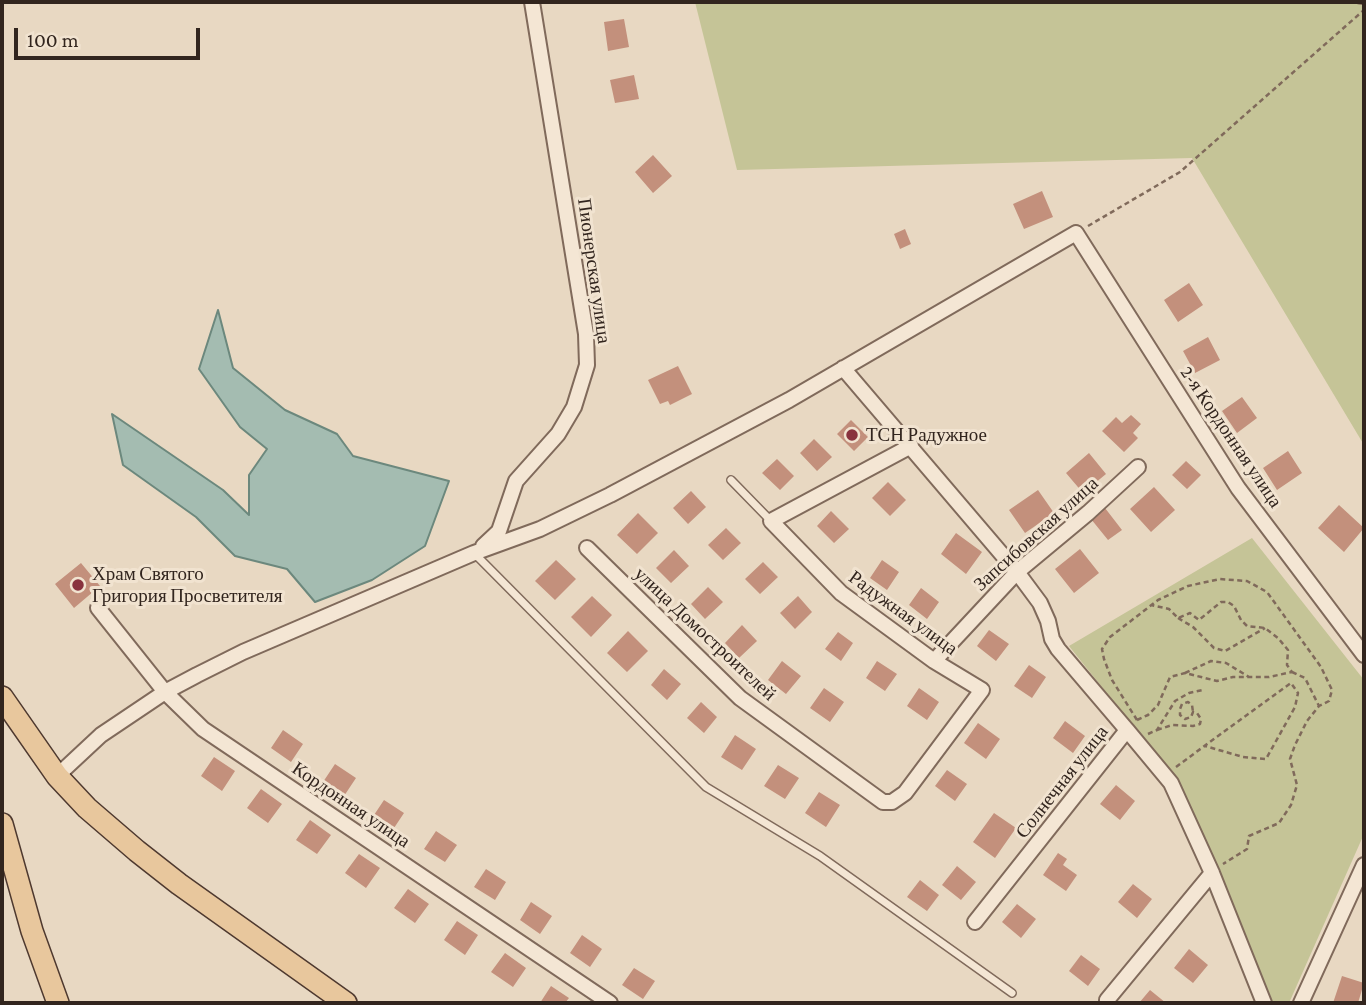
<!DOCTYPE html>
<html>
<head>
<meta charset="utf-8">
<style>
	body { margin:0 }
	#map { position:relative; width:1366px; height:1005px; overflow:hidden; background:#e8d8c2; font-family:"Crimson Pro",serif }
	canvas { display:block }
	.frame { position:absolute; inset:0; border:4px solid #32251e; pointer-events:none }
	.scale { position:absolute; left:14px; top:28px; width:186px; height:32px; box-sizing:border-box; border:4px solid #32251e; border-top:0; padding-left:9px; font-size:21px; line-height:24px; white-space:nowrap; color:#32251e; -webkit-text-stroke:5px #f1e3d0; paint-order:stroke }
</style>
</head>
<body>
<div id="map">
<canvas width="1366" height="1005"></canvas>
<div class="frame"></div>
<div class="scale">100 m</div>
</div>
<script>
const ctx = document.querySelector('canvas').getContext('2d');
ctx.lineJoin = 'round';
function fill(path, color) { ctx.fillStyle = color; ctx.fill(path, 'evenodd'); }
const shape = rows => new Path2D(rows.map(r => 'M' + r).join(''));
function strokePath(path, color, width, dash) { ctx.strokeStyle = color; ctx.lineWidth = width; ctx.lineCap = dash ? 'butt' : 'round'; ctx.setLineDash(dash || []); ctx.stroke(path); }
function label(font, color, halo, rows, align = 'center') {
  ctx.font = font + ' "Crimson Pro",serif'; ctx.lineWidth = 6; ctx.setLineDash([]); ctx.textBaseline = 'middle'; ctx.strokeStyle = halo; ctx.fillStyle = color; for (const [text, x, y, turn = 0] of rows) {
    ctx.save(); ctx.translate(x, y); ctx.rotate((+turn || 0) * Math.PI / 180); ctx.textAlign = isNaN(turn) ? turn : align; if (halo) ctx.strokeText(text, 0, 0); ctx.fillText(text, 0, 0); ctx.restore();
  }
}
fill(shape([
	[695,2,1364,2,1364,445,1192,158,737,170],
	[1252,538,1364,680,1364,834,1289,1003,1273,1003,1230,899,1176,780,1069,646]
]), '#c5c497');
const water = shape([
	[218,310,233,368,285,410,337,434,353,456,449,481,425,546,372,580,315,602,287,569,235,556,196,517,123,465,112,414,223,490,249,515,249,475,267,449,240,427,199,369,218,310]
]);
fill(water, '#a4bcb1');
strokePath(water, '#6c887d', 2);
fill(shape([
	[624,19,629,47,608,51,604,22],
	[634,75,639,99,615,103,610,80],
	[653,155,672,176,653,193,635,172],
	[1042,191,1053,217,1024,229,1013,204],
	[905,229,911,244,900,249,894,234],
	[1189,283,1203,305,1178,322,1164,300],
	[1208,337,1220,360,1195,373,1183,351],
	[678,366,692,394,670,405,668,401,660,404,648,380],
	[1242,397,1257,418,1237,433,1222,411],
	[1131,415,1141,424,1133,433,1138,438,1124,452,1102,431,1116,417,1122,423],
	[851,420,868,437,854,451,837,434],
	[814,439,832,457,817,471,800,453],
	[1288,451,1302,473,1277,490,1263,468],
	[1089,453,1106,474,1083,493,1066,473],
	[777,459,794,476,780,490,762,473],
	[1186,461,1201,475,1187,489,1172,475],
	[888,482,906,500,890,516,872,498],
	[1154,487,1175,510,1151,532,1130,509],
	[1038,490,1054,513,1025,533,1009,510],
	[691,491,706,507,688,524,673,508],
	[1339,505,1364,528,1344,552,1318,528],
	[1105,508,1122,530,1108,540,1091,519],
	[831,511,849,529,834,543,817,526],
	[638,513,658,533,637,554,617,535],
	[726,528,741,543,723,560,708,545],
	[956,533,982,552,966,574,941,554],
	[1080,549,1099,573,1074,593,1055,569],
	[674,550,689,566,671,583,656,568],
	[556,560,576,579,555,600,535,581],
	[882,560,899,572,887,590,870,578],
	[763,562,778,577,760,594,745,579],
	[81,563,100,586,74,608,55,584],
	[708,587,723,602,705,619,691,604],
	[921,588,939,602,927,619,909,605],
	[592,596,612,615,591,637,571,617],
	[798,596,812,612,795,629,780,613],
	[742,625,757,641,739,658,725,643],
	[989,630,1009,644,996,661,977,646],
	[628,631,648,651,627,672,607,653],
	[838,632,853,643,841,661,825,649],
	[782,661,801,676,786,694,768,680],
	[877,661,897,674,885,691,866,678],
	[1029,665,1046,677,1032,698,1014,686],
	[664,669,681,684,667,700,651,685],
	[824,688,844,702,830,722,810,708],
	[919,688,939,702,927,720,907,706],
	[701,702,717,717,704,733,687,718],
	[1065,721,1085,736,1073,753,1053,738],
	[978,723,1000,739,986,759,964,743],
	[283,730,303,744,291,762,271,748],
	[735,735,756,749,742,770,721,757],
	[214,757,235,771,222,791,201,776],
	[335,764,356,778,344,796,323,782],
	[778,765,799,778,785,799,764,786],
	[947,770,967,784,955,801,935,786],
	[1116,785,1135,801,1120,820,1100,804],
	[261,789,282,804,268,823,247,808],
	[819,792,840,805,826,827,805,813],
	[384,800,404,813,392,831,372,818],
	[994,813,1016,828,995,858,973,842],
	[310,820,331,835,317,854,296,840],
	[436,831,457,845,445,862,424,849],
	[1058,853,1067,859,1063,865,1077,875,1066,891,1043,875],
	[359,854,380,868,366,888,345,873],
	[957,866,976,882,961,900,942,885],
	[486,869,506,882,495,900,474,887],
	[920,880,939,895,927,911,907,897],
	[1133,884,1152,899,1137,918,1118,902],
	[408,889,429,904,415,923,394,908],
	[531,902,552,916,540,934,520,920],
	[1017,904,1036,919,1021,938,1002,922],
	[457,921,478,935,465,955,444,940],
	[582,935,602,949,590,967,570,953],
	[1189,949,1208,965,1193,983,1174,968],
	[505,953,526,968,513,987,491,972],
	[1081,955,1100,969,1088,986,1069,971],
	[634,968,655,981,643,999,622,985],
	[1342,976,1364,983,1358,1003,1333,1003],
	[551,986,569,998,565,1003,540,1003],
	[1150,990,1166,1003,1139,1003]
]), '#c3907c');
const lane = shape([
	[731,480,771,521],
	[474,553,706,787,820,856,1012,993]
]);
const street = shape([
	[843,368,1017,572,1040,603,1048,621,1052,639,1058,649,1127,730],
	[483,546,499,531,516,481,558,434,574,407,587,365,586,334,532,2],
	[587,548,740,698,883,802,892,802,905,793,982,690,934,661,841,593,771,521,911,446],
	[98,608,165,692,203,729,610,1003],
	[934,661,1017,572,1088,513,1138,467],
	[57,776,101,735,165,692,197,675,243,652,474,553,540,529,610,495,789,400,1076,233,1238,488,1364,655],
	[975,922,1127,730,1171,783,1212,873,1264,1003],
	[1107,1000,1212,873],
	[1301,1003,1364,865]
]);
const primary = shape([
	[2,697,57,776,87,808,137,851,179,884,346,1003],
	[2,824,32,931,58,1003]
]);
strokePath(lane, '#806a5b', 10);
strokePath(street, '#806a5b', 18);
strokePath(primary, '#4e392f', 24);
strokePath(shape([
	[1349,2,1364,4],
	[1088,226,1180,172,1364,10],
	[1178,618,1193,627,1214,648,1225,651,1265,628],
	[1292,672,1305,678,1319,706],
	[1185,673,1211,661,1226,663,1249,677],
	[1137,720,1112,680,1104,659,1102,649,1110,637,1158,600,1188,586,1220,579,1247,581,1267,592,1321,667,1332,690,1329,701,1319,706,1307,721,1295,745,1290,759,1297,785,1291,805,1279,823,1249,836,1247,849,1223,864],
	[1137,720,1148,715,1158,705,1170,677,1185,673,1217,681,1233,677,1269,677,1292,672,1287,665,1288,650,1278,638,1265,628,1247,626,1241,620,1234,606,1228,602,1221,602,1199,620,1190,613,1178,618,1169,609,1151,605],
	[1157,730,1172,725,1193,726,1200,724,1201,719,1197,713,1193,712,1191,717,1185,719,1180,715,1180,709,1182,704,1188,702,1192,705,1193,712],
	[1148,734,1157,730,1175,701,1189,693,1203,690],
	[1176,767,1222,733,1291,683,1298,693,1295,707,1266,759,1243,757,1205,746]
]), '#806a5b', 2.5, [5, 3.5]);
strokePath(lane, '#f4e6d4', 7);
strokePath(street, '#f4e6d4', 14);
strokePath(primary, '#e8c79d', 21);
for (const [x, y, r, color] of [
	[852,435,7,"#89323e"],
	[78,585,7,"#89323e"]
]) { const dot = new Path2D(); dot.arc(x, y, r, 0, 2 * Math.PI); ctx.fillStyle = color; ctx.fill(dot); strokePath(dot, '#f1e3d0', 2.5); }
label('19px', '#32251e', '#f1e3d0', [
	["Пионерская улица",594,271,82],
	["2-я Кордонная улица",1231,437,56],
	["Запсибовская улица",1036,534,-42],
	["Радужная улица",903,613,36],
	["улица Домостроителей",705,634,43],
	["Солнечная улица",1062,782,-52],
	["Кордонная улица",351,805,34]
]);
label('19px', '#32251e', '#f1e3d0', [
	["ТСН Радужное",866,435],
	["Храм Святого",92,574],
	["Григория Просветителя",92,596]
], 'left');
</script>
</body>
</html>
